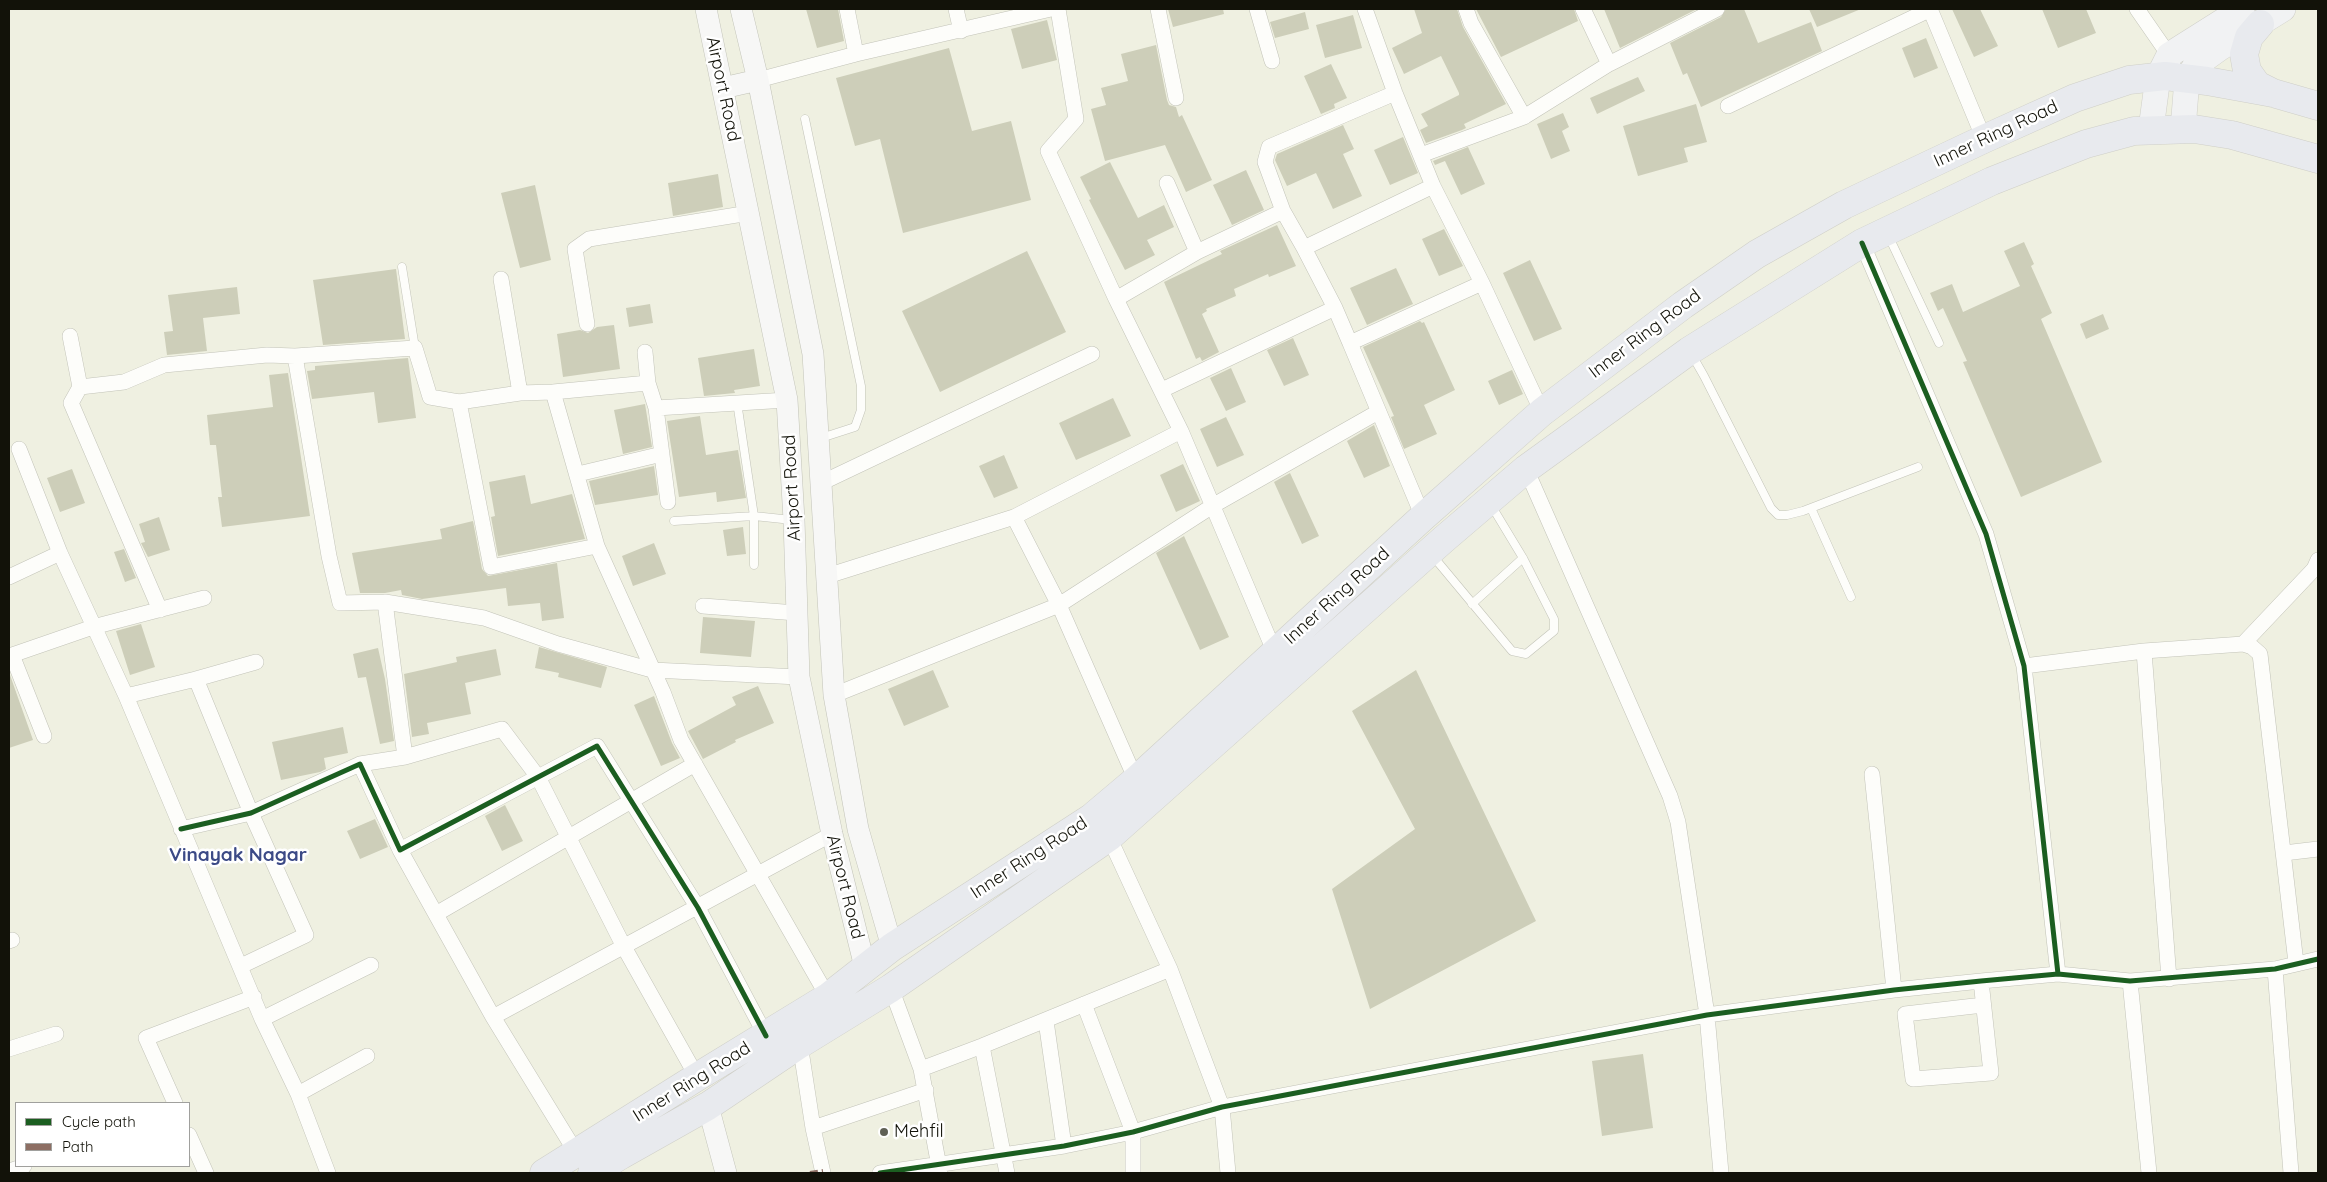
<!DOCTYPE html>
<html>
<head>
<meta charset="utf-8">
<style>
	body { margin:0 }
	#map { position:relative; width:2327px; height:1182px; overflow:hidden; background:#eff0e1; font-family:Quicksand,sans-serif }
	canvas { display:block }
	.frame { position:absolute; inset:0; border:10px solid #121209; pointer-events:none }
	.legend { position:absolute; left:15px; top:1102px; width:175px; height:65px; box-sizing:border-box; background:#fff; border:1px solid #a0a09d; margin:0; padding:6px 9px; list-style:none; font-size:15px; color:#121209 }
	.legend li { display:flex; align-items:center; gap:10px; height:25px }
	.legend b { width:25px; border:1px solid #a0a09d }
</style>
</head>
<body>
<div id="map">
<canvas width="2327" height="1182"></canvas>
<div class="frame"></div>
<ul class="legend">
<li><b style="height:6px;background:#1b5e20"></b>Cycle path</li>
<li><b style="height:6px;background:#8d6e63"></b>Path</li>
</ul>
</div>
<script>
const ctx = document.querySelector('canvas').getContext('2d');
ctx.lineJoin = 'round';
function fill(path, color) { ctx.fillStyle = color; ctx.fill(path, 'evenodd'); }
const shape = rows => new Path2D(rows.map(r => 'M' + r).join(''));
function strokePath(path, color, width, dash) { ctx.strokeStyle = color; ctx.lineWidth = width; ctx.lineCap = dash ? 'butt' : 'round'; ctx.setLineDash(dash || []); ctx.stroke(path); }
function label(font, color, halo, rows, align = 'center') {
  ctx.font = font + ' Quicksand,sans-serif'; ctx.lineWidth = 5; ctx.setLineDash([]); ctx.textBaseline = 'middle'; ctx.strokeStyle = halo; ctx.fillStyle = color; for (const [text, x, y, turn = 0] of rows) {
    ctx.save(); ctx.translate(x, y); ctx.rotate((+turn || 0) * Math.PI / 180); ctx.textAlign = isNaN(turn) ? turn : align; if (halo) ctx.strokeText(text, 0, 0); ctx.fillText(text, 0, 0); ctx.restore();
  }
}
fill(shape([
	[806,9,838,9,844,41,817,48],
	[1168,9,1223,9,1224,14,1173,27],
	[1414,9,1457,9,1463,27,1506,104,1464,124,1466,128,1462,130,1426,143,1420,130,1428,126,1421,114,1459,95,1459,93,1441,56,1404,74,1392,48,1422,33],
	[1476,9,1574,9,1578,21,1501,57],
	[1604,9,1697,9,1620,48],
	[1726,9,1744,9,1758,43,1811,22,1822,51,1701,107,1687,73,1683,75,1670,43,1721,17],
	[1809,9,1861,9,1817,27],
	[1952,9,1980,9,1998,46,1974,57],
	[2042,9,2086,9,2096,33,2058,48],
	[1305,12,1309,29,1275,38,1270,22],
	[1353,15,1362,48,1325,58,1316,25],
	[1047,20,1057,60,1022,69,1011,29],
	[1926,38,1938,68,1914,78,1902,48],
	[1156,45,1167,100,1169,105,1176,107,1179,117,1182,115,1212,180,1186,192,1165,145,1105,161,1091,109,1106,105,1101,88,1128,81,1121,54],
	[949,48,972,131,1011,121,1031,200,903,233,880,139,855,146,836,78],
	[1331,64,1347,98,1334,104,1335,108,1321,114,1304,76],
	[1638,77,1645,91,1597,114,1590,98],
	[1696,104,1707,142,1684,148,1688,162,1638,176,1623,126],
	[1563,113,1569,127,1562,131,1570,151,1551,159,1537,124],
	[1343,125,1354,149,1343,154,1362,196,1333,209,1316,173,1287,186,1275,160,1277,154],
	[1403,137,1418,173,1390,185,1374,150],
	[1468,147,1485,184,1461,195,1445,161,1435,165,1433,161],
	[1110,162,1138,218,1164,205,1174,227,1147,240,1155,255,1125,270,1089,200,1091,199,1080,177],
	[1246,170,1264,210,1232,225,1213,185],
	[718,174,723,207,673,216,668,183],
	[535,185,551,260,520,268,501,193],
	[1277,225,1296,266,1269,277,1268,274,1234,289,1236,296,1206,309,1207,311,1202,314,1219,352,1202,361,1200,357,1196,359,1164,282,1222,254,1220,251],
	[1444,229,1463,266,1439,276,1422,239],
	[2024,242,2034,264,2031,266,2052,313,2041,319,2102,462,2021,497,1963,362,1967,361,1943,308,1938,311,1930,293,1952,284,1963,312,2020,286,2004,251],
	[1027,251,1066,332,940,392,902,311],
	[1530,260,1562,329,1534,341,1503,273],
	[1396,268,1413,304,1367,325,1350,288],
	[396,269,405,339,323,345,313,280],
	[237,287,240,314,203,318,207,351,167,355,164,332,173,331,168,295],
	[650,304,653,323,629,327,626,308],
	[2103,314,2109,329,2086,339,2080,324],
	[1420,321,1422,323,1424,322,1455,390,1424,405,1437,434,1404,449,1391,417,1394,416,1363,347],
	[614,325,620,369,563,377,557,334,580,330,588,333,597,327],
	[1293,338,1309,375,1284,386,1267,350],
	[754,349,760,386,734,390,735,393,704,396,698,358],
	[408,358,416,418,378,423,374,392,312,399,307,371,315,370,315,366],
	[1231,368,1246,402,1226,411,1210,378],
	[1512,370,1523,394,1499,405,1488,381],
	[288,373,310,516,222,527,218,497,222,497,216,445,210,445,207,415,273,407,269,375],
	[1113,398,1131,436,1076,460,1059,423],
	[645,404,652,447,623,454,614,410],
	[700,416,706,455,738,450,746,498,717,502,716,492,679,497,667,421],
	[1226,417,1244,455,1217,467,1200,429],
	[1374,425,1390,466,1364,478,1347,441],
	[1004,455,1018,488,994,498,979,466],
	[1183,464,1200,501,1176,512,1160,475],
	[654,466,658,495,595,505,589,481],
	[72,469,85,503,60,512,47,478],
	[1290,473,1319,536,1302,544,1274,482],
	[525,475,531,504,572,494,585,539,498,556,491,517,495,516,489,482],
	[159,517,170,550,148,557,141,543,145,542,139,524],
	[473,521,482,569,488,576,557,563,564,618,542,621,540,603,508,606,506,588,422,599,402,595,401,590,385,593,360,593,352,553,442,539,440,529],
	[743,527,746,554,727,556,723,530],
	[1184,536,1229,637,1200,650,1156,553],
	[654,543,666,574,633,586,622,556],
	[124,549,136,578,125,582,114,552],
	[703,617,755,621,751,657,700,653],
	[141,624,155,667,130,675,116,631],
	[539,647,607,667,601,688,558,677,559,673,535,668],
	[378,648,385,679,394,741,380,744,366,677,358,678,353,654],
	[496,649,501,675,465,683,471,714,427,723,429,734,412,737,404,674,457,662,456,657],
	[933,670,949,707,904,726,888,689],
	[1416,670,1536,921,1370,1009,1332,889,1415,829,1352,711],
	[10,675,33,740,9,748,9,676],
	[758,686,774,723,735,740,736,742,703,759,688,731,736,705,732,697],
	[654,696,672,743,680,758,661,766,634,705],
	[343,727,348,753,324,758,326,769,320,772,281,780,272,742],
	[505,805,523,841,502,851,485,816],
	[375,819,388,847,360,859,347,831],
	[1643,1054,1653,1128,1602,1136,1592,1061]
]), '#cdceb9');
const lane = shape([
	[805,119,861,386,861,410,855,427,821,438],
	[1889,237,1939,343],
	[402,267,415,348],
	[1692,355,1704,376,1771,508,1778,515,1787,515,1803,511,1918,467],
	[737,402,754,516,792,520],
	[1811,508,1851,597],
	[674,521,754,516,754,565],
	[1432,555,1512,651,1526,654,1554,631,1554,619,1523,558,1491,505],
	[1472,604,1523,558]
]);
const street = shape([
	[847,9,856,54],
	[956,9,961,31],
	[1058,9,1076,119,1048,151,1116,299,1181,431,1275,653],
	[1158,9,1176,98],
	[1257,9,1272,61],
	[1365,9,1395,93,1433,186,1482,283,1542,412],
	[1466,9,1471,23,1524,117,1609,64,1717,9],
	[1583,9,1609,64],
	[1930,9,1984,139],
	[2137,9,2173,61],
	[758,80,856,54,1051,9],
	[1728,106,1931,9],
	[1421,155,1524,117],
	[1167,183,1197,252],
	[1862,243,1986,534,2024,666,2058,974],
	[1304,248,1283,211,1265,162,1269,147,1395,93],
	[501,279,520,393],
	[1116,299,1197,252,1283,211],
	[587,324,575,249,589,239,749,213],
	[70,336,80,387],
	[1350,343,1335,308,1304,248,1433,186],
	[645,352,648,383,656,408],
	[295,356,329,556,340,603,385,602,484,618,558,644,652,670,799,677],
	[648,383,553,392,597,546,663,692,681,740,828,997],
	[1162,390,1335,308],
	[459,402,491,567,597,546],
	[19,449,60,553,126,696,262,1019,298,1094,328,1173],
	[1526,469,1670,796,1678,822,1707,1015,1721,1173],
	[578,474,662,454],
	[821,483,1092,354],
	[668,502,656,408,787,400],
	[1014,517,1059,605,1136,780],
	[1423,517,1350,343,1482,283],
	[827,576,1014,517,1181,431],
	[9,577,60,553],
	[385,602,405,757],
	[703,606,797,613],
	[160,610,71,403,80,387,124,382,164,365,267,355,295,356,415,348,430,397,459,402,520,393,553,392],
	[2243,644,2314,569,2318,560],
	[2144,651,2169,979],
	[12,655,44,736],
	[9,656,93,627,204,598],
	[2024,666,2144,651,2243,644,2252,647,2260,654,2296,963],
	[196,679,256,662],
	[834,695,1059,605,1214,505,1378,412],
	[126,696,196,679,251,813,306,935,241,966],
	[360,764,405,757,502,729,538,777,624,947,697,1077],
	[1872,774,1894,990],
	[181,829,251,813,360,764,400,850,597,746,698,908,766,1036],
	[1109,837,1170,969,1222,1107,1228,1173],
	[400,850,493,1017,577,1154],
	[2284,853,2318,849],
	[436,914,695,764],
	[9,941,12,940],
	[2275,969,2291,1173],
	[1981,981,1991,1073,1913,1079,1905,1014,1983,1005],
	[2130,981,2149,1173],
	[891,988,921,1069,940,1172],
	[1084,1004,1133,1132,1133,1173],
	[493,1017,832,834],
	[262,1019,371,965],
	[1046,1021,1064,1146],
	[800,1044,813,1128,823,1173],
	[982,1046,1007,1173],
	[9,1049,56,1034],
	[921,1069,982,1046,1170,969],
	[298,1094,367,1056],
	[175,1103,146,1038,254,997],
	[813,1128,926,1090],
	[189,1135,206,1173],
	[9,1171,24,1166],
	[880,1173,1064,1146,1133,1132,1222,1107,1707,1015,1894,990,1981,981,2058,974,2130,981,2275,969,2318,959]
]);
const secondary = shape([
	[706,9,787,400,794,520,799,677,832,834,865,967],
	[741,9,758,80,813,354,834,695,858,829,892,947],
	[723,88,758,80],
	[708,1106,726,1173]
]);
const primary = shape([
	[2151,129,2158,77,2169,55,2242,9],
	[2183,129,2187,79,2195,66,2220,48,2283,9]
]);
const highway = shape([
	[2260,24,2249,37,2244,54,2247,71,2257,85,2273,93],
	[544,1173,697,1077,828,997,892,947,1091,818,1136,780,1423,517,1542,412,1683,305,1757,254,1844,205,1984,139,2075,98,2129,80,2165,76,2207,81,2273,93,2318,106],
	[592,1173,621,1155,708,1106,800,1044,891,988,1109,837,1444,539,1526,469,1689,351,1862,243,1992,181,2086,144,2134,131,2194,129,2232,135,2318,159]
]);
strokePath(lane, '#c2c3b8', 9);
strokePath(street, '#c2c3b8', 16);
strokePath(secondary, '#c2c3b8', 22);
strokePath(primary, '#cfcfc8', 26);
strokePath(highway, '#cfcfc8', 29);
strokePath(lane, '#fdfdfa', 8);
strokePath(street, '#fdfdfa', 15);
strokePath(secondary, '#f7f7f6', 21);
strokePath(primary, '#f1f2f3', 25);
strokePath(highway, '#e8eaee', 28);
strokePath(shape([
	[810,1173,823,1171]
]), '#8d6e63', 4, [8, 4]);
strokePath(shape([
	[1862,243,1986,534,2024,666,2058,974],
	[181,829,251,813,360,764,400,850,597,746,698,908,766,1036],
	[880,1173,1064,1146,1133,1132,1222,1107,1707,1015,1894,990,1981,981,2058,974,2130,981,2275,969,2318,959]
]), '#1b5e20', 5);
for (const [x, y, r, color] of [
	[884,1132,5,"#5f6055"]
]) { const dot = new Path2D(); dot.arc(x, y, r, 0, 2 * Math.PI); ctx.fillStyle = color; ctx.fill(dot); strokePath(dot, '#fff', 2); }
label('18px', '#121209', '#fff', [
	["Airport Road",723,89,78],
	["Inner Ring Road",1996,134,-25],
	["Inner Ring Road",1645,334,-37],
	["Airport Road",792,488,-93],
	["Inner Ring Road",1337,596,-42],
	["Inner Ring Road",1029,858,-33],
	["Airport Road",845,887,76],
	["Inner Ring Road",692,1082,-32]
]);
label('18px', '#121209', '#fff', [
	["Mehfil",894,1132]
], 'left');
label('bold 19px', '#3c4a86', '#fff', [
	["Vinayak Nagar",238,855]
]);
</script>
</body>
</html>
